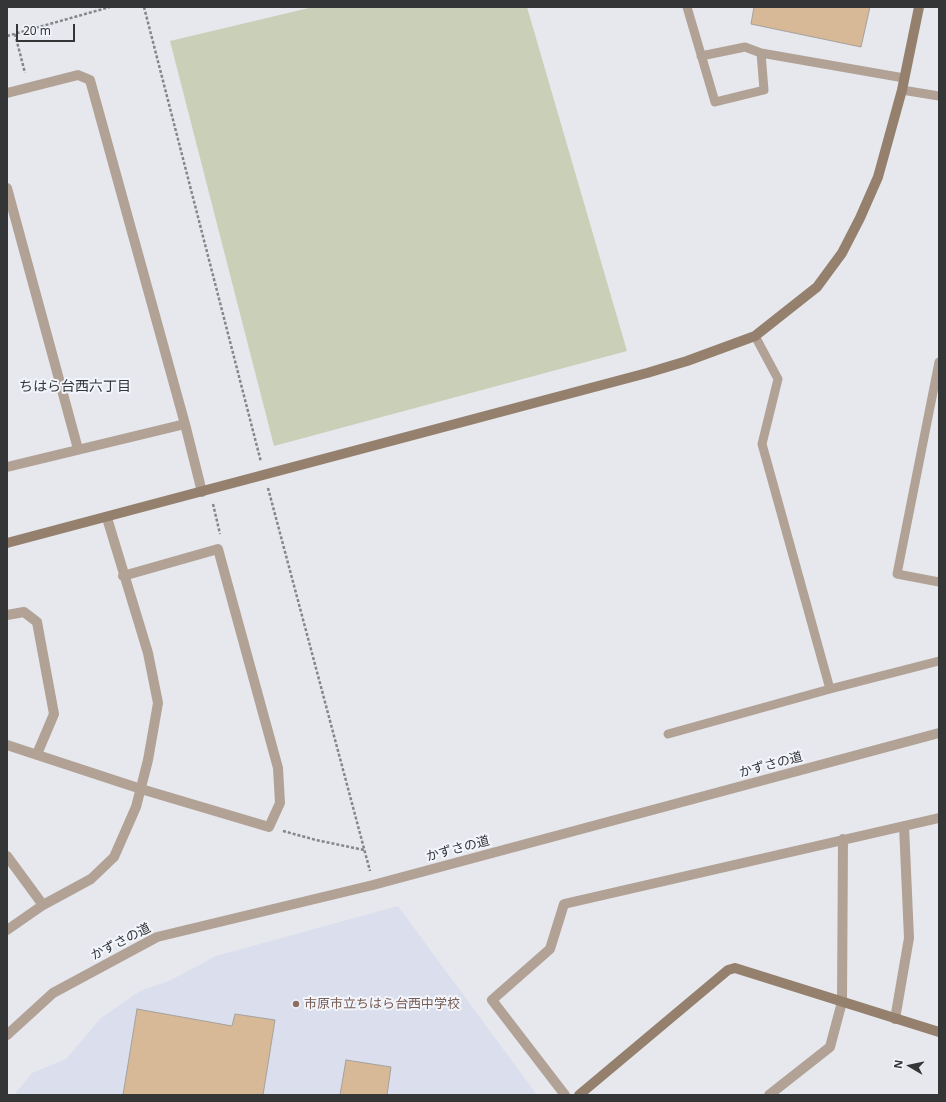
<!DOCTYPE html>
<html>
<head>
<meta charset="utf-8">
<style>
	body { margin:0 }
	#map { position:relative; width:946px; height:1102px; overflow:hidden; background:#e6e8ee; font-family:"Noto Sans",sans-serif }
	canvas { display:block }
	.frame { position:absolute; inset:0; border:8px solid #343537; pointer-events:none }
	.north { position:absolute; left:890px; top:1046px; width:40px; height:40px; -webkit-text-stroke:3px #f3f5fc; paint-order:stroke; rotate:279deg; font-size:11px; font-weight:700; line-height:16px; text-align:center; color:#343537 }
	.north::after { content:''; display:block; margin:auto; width:14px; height:18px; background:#343537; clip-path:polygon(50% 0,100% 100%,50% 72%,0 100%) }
	.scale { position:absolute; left:16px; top:24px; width:59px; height:18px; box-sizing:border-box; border:2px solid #343537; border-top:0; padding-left:5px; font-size:12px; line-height:14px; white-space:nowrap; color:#343537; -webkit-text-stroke:3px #f3f5fc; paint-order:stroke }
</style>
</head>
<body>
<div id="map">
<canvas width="946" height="1102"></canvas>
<div class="frame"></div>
<div class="north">N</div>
<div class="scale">20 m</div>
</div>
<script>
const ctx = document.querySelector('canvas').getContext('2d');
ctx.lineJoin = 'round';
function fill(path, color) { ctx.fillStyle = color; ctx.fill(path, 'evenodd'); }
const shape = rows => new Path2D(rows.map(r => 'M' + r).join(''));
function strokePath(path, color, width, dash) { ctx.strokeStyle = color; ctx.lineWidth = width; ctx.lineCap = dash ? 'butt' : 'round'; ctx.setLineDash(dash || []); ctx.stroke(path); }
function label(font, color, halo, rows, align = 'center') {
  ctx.font = font + ' "Noto Sans","Noto Sans JP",sans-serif'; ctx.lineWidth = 4; ctx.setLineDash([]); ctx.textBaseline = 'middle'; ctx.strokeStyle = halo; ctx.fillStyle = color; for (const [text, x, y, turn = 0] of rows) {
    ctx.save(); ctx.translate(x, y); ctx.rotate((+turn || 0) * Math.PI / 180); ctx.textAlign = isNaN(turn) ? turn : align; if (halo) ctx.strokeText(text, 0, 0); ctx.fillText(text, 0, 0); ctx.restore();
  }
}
fill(shape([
	[398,906,537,1095,14,1095,32,1073,66,1059,101,1018,140,991,171,980,216,956]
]), '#dbdfed');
fill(shape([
	[313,7,527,7,627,351,274,446,170,41]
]), '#cad0b7');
const building = shape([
	[754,7,870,7,861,47,751,24,754,7],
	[137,1009,232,1026,235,1014,275,1020,263,1095,123,1095,137,1009],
	[346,1060,391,1067,387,1095,340,1095,346,1060]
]);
fill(building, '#d7b998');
strokePath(building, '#a5a19c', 1);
strokePath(shape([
	[144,7,261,462],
	[15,34,25,73],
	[7,36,110,7],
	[268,488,370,871],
	[213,504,220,534],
	[283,831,316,840,364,850]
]), '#84868a', 2.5, [3, 2]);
strokePath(shape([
	[687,7,715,102,764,90,761,53],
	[701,56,745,47,761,53,904,78],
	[902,90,939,96],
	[755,336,778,379,762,444,830,689],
	[939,362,897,574,939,582],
	[668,734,830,689,939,661]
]), '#b1a295', 9);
strokePath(shape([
	[7,93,78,75,90,80,185,424,202,492],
	[7,188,78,449],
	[7,467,185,424],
	[7,615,24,612,37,622,54,714,37,754],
	[7,745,141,789,269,827,280,803,278,768,218,549,123,576],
	[7,856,43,905],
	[7,930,43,905,91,879,114,857,136,807,148,760,158,703,148,653,107,518],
	[895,1019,909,938,904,826],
	[7,1035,53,993,157,937,373,885,939,733],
	[565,1095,492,1000,550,949,564,904,939,818],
	[769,1095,830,1047,842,1002,843,839]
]), '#b1a295', 10);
strokePath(shape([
	[7,543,647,373,687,361,755,336,817,287,842,253,860,218,878,177,902,90,919,7],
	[579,1095,728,970,735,968,939,1032]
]), '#95806d', 10);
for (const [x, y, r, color] of [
	[296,1004,4,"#8d6e63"]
]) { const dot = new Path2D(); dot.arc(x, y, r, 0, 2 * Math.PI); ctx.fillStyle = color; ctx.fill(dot); strokePath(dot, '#f3f5fc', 1.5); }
label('13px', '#343537', '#f3f5fc', [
	["かずさの道",771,765,-15],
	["かずさの道",458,849,-15],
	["かずさの道",121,942,-27]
]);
label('13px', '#785e54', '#f3f5fc', [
	["市原市立ちはら台西中学校",304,1004]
], 'left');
label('14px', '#343537', '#f3f5fc', [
	["ちはら台西六丁目",75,387]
]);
</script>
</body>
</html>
